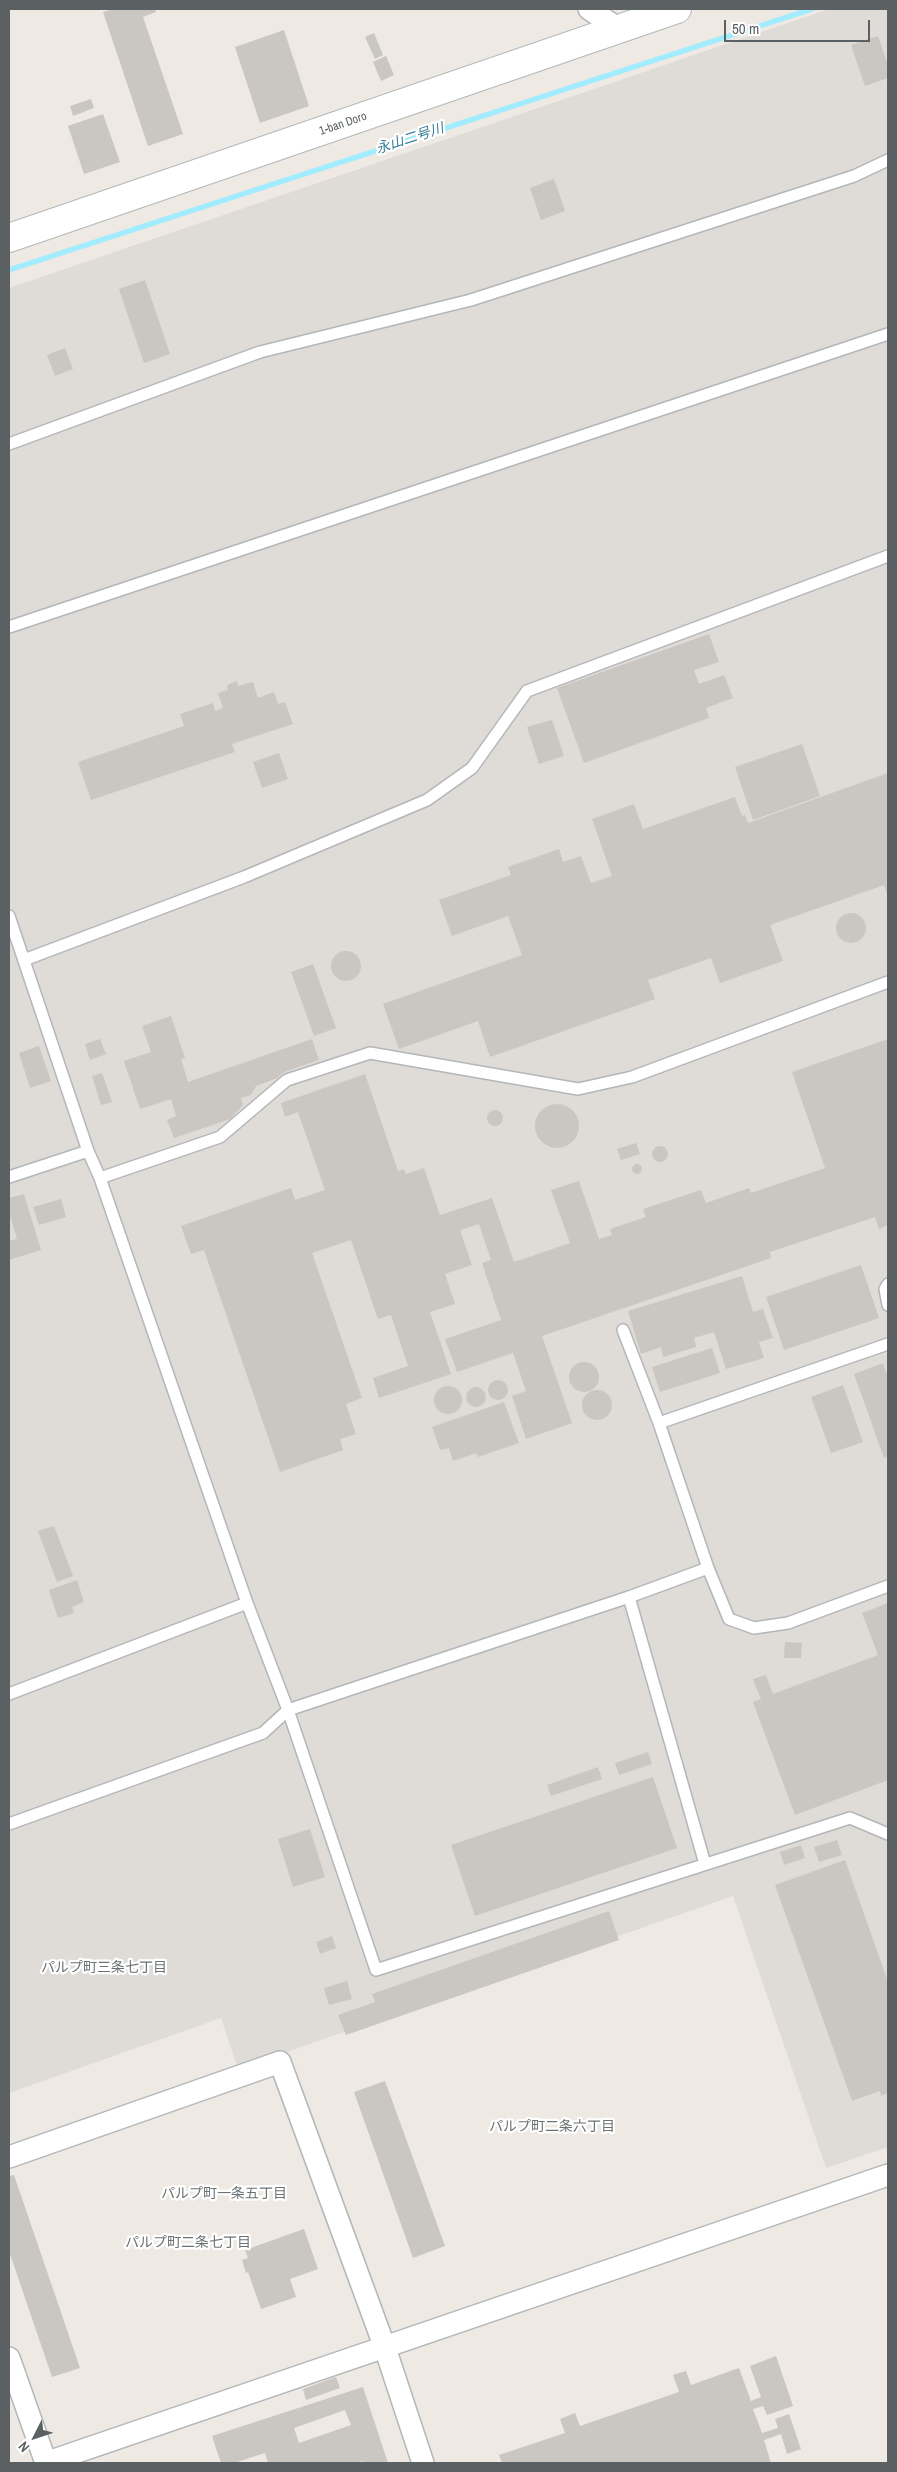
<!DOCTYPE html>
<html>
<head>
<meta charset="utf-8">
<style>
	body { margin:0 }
	#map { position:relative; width:897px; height:2472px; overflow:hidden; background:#eee9e3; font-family:"Archivo Narrow",sans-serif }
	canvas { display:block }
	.frame { position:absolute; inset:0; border:10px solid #5b6163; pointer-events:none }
	.north { position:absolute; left:10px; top:2412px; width:50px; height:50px; -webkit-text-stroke:4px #fff; paint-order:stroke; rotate:229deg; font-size:14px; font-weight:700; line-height:20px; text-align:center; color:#5b6163 }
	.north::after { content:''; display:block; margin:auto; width:18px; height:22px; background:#5b6163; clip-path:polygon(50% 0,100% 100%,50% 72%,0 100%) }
	.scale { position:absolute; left:724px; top:20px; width:146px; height:22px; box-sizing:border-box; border:2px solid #5b6163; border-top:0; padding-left:6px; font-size:15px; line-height:18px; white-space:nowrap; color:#5b6163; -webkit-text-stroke:4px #fff; paint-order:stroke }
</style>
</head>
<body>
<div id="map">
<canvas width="897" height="2472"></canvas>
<div class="frame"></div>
<div class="north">N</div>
<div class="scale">50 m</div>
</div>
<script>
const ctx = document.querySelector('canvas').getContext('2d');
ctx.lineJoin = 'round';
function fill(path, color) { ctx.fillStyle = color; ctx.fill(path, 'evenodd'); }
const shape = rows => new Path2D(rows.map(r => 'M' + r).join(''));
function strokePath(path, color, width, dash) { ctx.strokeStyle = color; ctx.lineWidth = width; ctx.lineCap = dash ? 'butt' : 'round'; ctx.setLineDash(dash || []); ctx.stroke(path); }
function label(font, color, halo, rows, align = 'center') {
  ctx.font = font + ' "Archivo Narrow","Noto Sans JP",sans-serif'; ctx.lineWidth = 4.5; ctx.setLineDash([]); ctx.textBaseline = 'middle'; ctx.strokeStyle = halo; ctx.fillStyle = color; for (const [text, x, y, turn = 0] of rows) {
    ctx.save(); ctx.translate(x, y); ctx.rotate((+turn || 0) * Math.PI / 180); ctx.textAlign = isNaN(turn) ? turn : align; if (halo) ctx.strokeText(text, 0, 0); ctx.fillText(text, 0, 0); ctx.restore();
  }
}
fill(shape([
	[829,9,888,9,888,2147,826,2168,733,1896,238,2069,221,2018,9,2093,9,288]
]), '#dfdbd7');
strokePath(shape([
	[9,270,812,9]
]), '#a2ecff', 5.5);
fill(shape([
	[113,9,155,9,156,12,143,17,183,134,148,146,103,12],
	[284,30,309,106,260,123,235,47],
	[374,33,383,55,375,59,365,37],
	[878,36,888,65,888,78,865,86,851,45],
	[386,56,394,75,381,81,373,62],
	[91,99,94,108,73,116,70,106],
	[103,114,120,162,84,174,68,126],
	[554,179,565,211,541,220,530,188],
	[145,280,170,354,144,363,119,289],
	[65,348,73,369,55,376,47,355],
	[709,634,719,662,694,670,699,684,724,675,733,698,706,708,709,718,584,763,557,688],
	[237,681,238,686,253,682,258,698,274,692,278,704,285,702,293,724,232,744,235,752,91,800,78,762,184,726,180,714,213,703,215,711,223,708,218,693,228,690,227,685],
	[552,720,564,756,539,764,527,727],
	[802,744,820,796,753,820,735,767],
	[279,753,288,779,262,788,253,762],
	[888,773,888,896,884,885,770,925,783,961,720,983,711,958,648,980,655,999,490,1057,478,1021,399,1049,383,1004,522,955,508,916,452,936,439,900,511,875,508,867,559,849,563,862,581,856,591,883,612,876,592,819,634,804,643,829,735,797,742,816,745,815,748,823],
	'836 928a15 15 0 1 1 30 0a15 15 0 1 1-30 0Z',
	'331 966a15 15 0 1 1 30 0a15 15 0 1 1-30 0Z',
	[313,964,336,1028,314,1036,291,972],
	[171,1016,185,1058,181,1059,188,1082,312,1039,319,1060,284,1072,277,1078,256,1086,251,1095,241,1098,243,1105,230,1119,174,1138,167,1120,176,1116,171,1099,140,1109,124,1061,151,1052,142,1026],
	[100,1039,106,1054,90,1060,85,1044],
	[888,1039,888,1225,879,1229,875,1217,770,1252,771,1258,542,1336,572,1423,526,1439,512,1396,526,1391,513,1353,457,1372,445,1339,501,1320,482,1263,491,1260,479,1224,460,1230,472,1265,445,1274,455,1304,430,1312,451,1374,379,1398,373,1378,408,1366,391,1315,378,1319,351,1240,312,1253,362,1398,346,1404,356,1434,340,1439,343,1450,280,1472,204,1250,191,1254,181,1226,291,1188,295,1200,325,1190,298,1112,285,1117,281,1103,365,1074,398,1171,404,1169,406,1174,424,1168,440,1215,492,1198,514,1262,570,1243,551,1190,579,1181,599,1239,612,1235,610,1229,646,1217,643,1209,701,1190,706,1203,749,1188,751,1193,825,1168,792,1072],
	[39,1046,51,1081,30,1088,19,1053],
	[102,1073,112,1102,101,1105,92,1076],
	'535 1126a22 22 0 1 1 44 0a22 22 0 1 1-44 0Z',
	'487 1118a8 8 0 1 1 16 0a8 8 0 1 1-16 0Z',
	[636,1143,640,1154,621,1160,617,1149],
	'652 1154a8 8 0 1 1 16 0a8 8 0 1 1-16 0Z',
	'632 1169a5 5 0 1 1 10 0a5 5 0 1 1-10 0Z',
	[24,1194,41,1250,9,1260,9,1241,17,1239,9,1212,9,1198],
	[61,1199,66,1217,39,1225,33,1207],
	[861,1265,879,1318,784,1350,766,1297],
	[742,1276,753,1312,763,1309,773,1338,759,1342,764,1358,726,1369,714,1332,694,1338,696,1347,663,1357,661,1347,641,1354,628,1311],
	[712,1348,720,1373,660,1392,652,1367],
	'569 1377a15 15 0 1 1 30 0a15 15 0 1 1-30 0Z',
	[883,1363,888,1378,888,1456,884,1458,854,1374],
	'488 1390a10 10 0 1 1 20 0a10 10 0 1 1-20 0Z',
	[843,1385,863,1442,831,1453,811,1397],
	'434 1400a14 14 0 1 1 28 0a14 14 0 1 1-28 0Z',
	'466 1397a10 10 0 1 1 20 0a10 10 0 1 1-20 0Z',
	'582 1405a15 15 0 1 1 30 0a15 15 0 1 1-30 0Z',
	[504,1402,519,1443,478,1457,476,1453,453,1461,449,1448,440,1450,432,1427],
	[54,1526,73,1576,57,1582,38,1531],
	[77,1580,84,1602,72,1607,74,1613,58,1618,49,1590],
	[888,1603,888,1780,795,1815,753,1702,761,1699,753,1679,766,1675,773,1694,878,1655,862,1613],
	[785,1642,802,1643,801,1658,784,1658],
	[648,1752,652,1764,619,1775,615,1763],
	[598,1767,602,1779,551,1796,547,1785],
	[653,1777,677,1848,475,1916,451,1845],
	[310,1829,325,1877,293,1887,278,1839],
	[837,1840,842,1855,819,1862,814,1847],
	[801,1845,805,1858,784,1865,780,1852],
	[845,1860,888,1982,888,2093,881,2096,880,2091,852,2101,775,1885],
	[609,1911,619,1940,346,2035,338,2015,375,2002,372,1994],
	[332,1936,336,1948,320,1954,316,1942],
	[347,1981,352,1999,329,2005,324,1988],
	[385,2081,445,2246,413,2258,354,2092],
	[14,2175,80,2368,52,2377,9,2251,9,2176],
	[304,2229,318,2269,290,2279,296,2297,261,2309,248,2272,246,2273,242,2260,248,2258,245,2250],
	[776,2356,793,2406,767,2415,763,2406,753,2409,762,2433,778,2428,775,2419,789,2414,801,2449,787,2454,781,2434,764,2440,771,2463,502,2463,499,2455,565,2433,560,2419,575,2413,580,2426,679,2392,673,2375,686,2371,691,2385,739,2368,751,2401,761,2397,750,2366],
	[336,2377,340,2388,306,2400,303,2389],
	[363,2387,388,2463,363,2463,363,2461,356,2463,268,2463,265,2453,234,2463,221,2463,212,2436],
	[345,2410,351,2425,299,2443,294,2428]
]), '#cac6c2');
const lane = shape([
	[9,444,260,352,471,300,854,176,888,160],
	[9,627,888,334],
	[9,916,88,1151,100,1178,247,1603,288,1710,376,1970,850,1818,888,1834],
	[24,960,244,877,427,800,472,768,527,691,888,556],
	[9,1177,88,1151],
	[100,1178,220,1137,287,1080,370,1053,578,1089,632,1077,888,982],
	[888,1284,885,1289,888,1305],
	[659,1423,888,1344],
	[708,1568,729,1619,754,1628,788,1623,888,1586],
	[629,1597,705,1864],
	[9,1694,247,1603],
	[9,1824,263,1733,288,1710,629,1597,708,1568,659,1423,623,1330]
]);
const street = shape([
	[589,9,619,29],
	[9,2157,280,2062,385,2348,423,2463],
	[9,2358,46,2463],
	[45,2463,888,2175]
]);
const secondary = shape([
	[9,238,677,9]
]);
strokePath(lane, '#b3b7ba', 14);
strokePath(street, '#b3b7ba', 24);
strokePath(secondary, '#b2b8ba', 30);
strokePath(lane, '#fff', 11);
strokePath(street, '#fff', 21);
strokePath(secondary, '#fff', 28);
label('12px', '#5b6163', '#fff', [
	["1-ban Doro",343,124,-19]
]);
label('italic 14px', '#377c96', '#fff', [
	["永山二号川",410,139,-18]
]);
label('14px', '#6c7375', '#fff', [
	["パルプ町三条七丁目",104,1968],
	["パルプ町二条六丁目",552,2127],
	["パルプ町一条五丁目",224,2194],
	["パルプ町二条七丁目",188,2243]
]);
</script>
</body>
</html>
